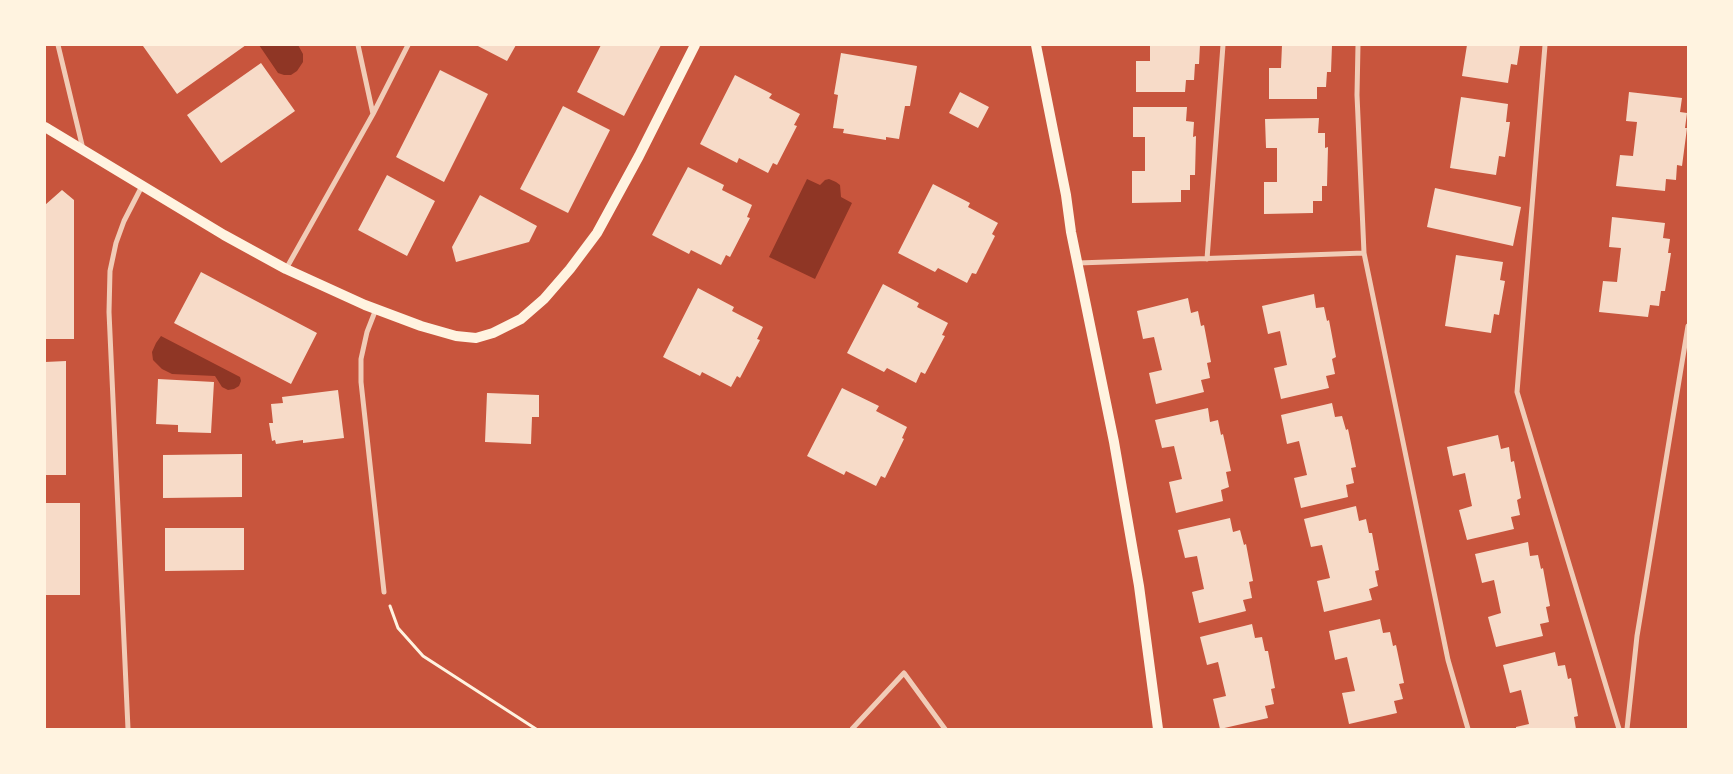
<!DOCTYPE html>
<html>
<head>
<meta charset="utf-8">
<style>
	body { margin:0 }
	#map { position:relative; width:1733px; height:774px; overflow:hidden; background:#c8553d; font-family:"IBM Plex Serif",serif }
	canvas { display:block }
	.frame { position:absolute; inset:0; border:46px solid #fff3e0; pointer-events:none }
</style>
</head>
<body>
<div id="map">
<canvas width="1733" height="774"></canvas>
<div class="frame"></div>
</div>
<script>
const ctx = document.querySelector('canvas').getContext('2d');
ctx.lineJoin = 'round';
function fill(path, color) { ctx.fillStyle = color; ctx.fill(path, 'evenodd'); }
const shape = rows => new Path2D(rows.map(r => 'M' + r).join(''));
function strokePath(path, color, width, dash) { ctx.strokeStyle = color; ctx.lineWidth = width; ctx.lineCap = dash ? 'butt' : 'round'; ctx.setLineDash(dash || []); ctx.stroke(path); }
fill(shape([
	[259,45,298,45,303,54,303,62,297,71,291,75,284,75,278,73],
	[807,179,820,185,825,180,829,179,836,182,840,185,841,197,852,203,815,279,769,257],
	[161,336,240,377,241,381,239,386,234,389,228,390,222,387,215,376,172,374,162,369,153,360,152,352,156,343]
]), '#8f3625');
fill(shape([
	[145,45,246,45,177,94,143,46],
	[476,45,516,45,507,61],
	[601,45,661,45,624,116,577,92],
	[1150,45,1200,45,1199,64,1195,64,1194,80,1186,80,1185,92,1136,92,1136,61,1150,61],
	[1282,45,1332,45,1331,72,1327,72,1326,87,1317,87,1317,99,1269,99,1269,68,1281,68],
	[1467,45,1520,45,1517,65,1511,64,1508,83,1462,76],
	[841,53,917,66,910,106,905,106,899,139,886,137,886,140,843,133,844,129,833,128,838,95,834,94],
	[261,63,295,111,221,163,187,115],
	[440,70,488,94,444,182,396,157],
	[735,75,772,94,769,98,800,114,794,125,797,126,777,165,773,163,768,173,739,158,737,163,700,144],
	[960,92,989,107,978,128,949,113],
	[1629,92,1682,98,1680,112,1687,113,1685,128,1687,128,1682,166,1677,165,1676,180,1666,179,1665,191,1616,186,1620,155,1633,156,1637,122,1626,121],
	[1461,97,1508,104,1506,122,1510,122,1505,157,1499,156,1496,175,1450,168],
	[563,106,610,130,568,213,520,189],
	[1133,107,1187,107,1186,121,1194,122,1193,137,1196,136,1195,175,1190,175,1190,190,1181,190,1181,202,1132,203,1132,171,1145,171,1145,137,1133,137],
	[1319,118,1318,133,1325,133,1325,148,1328,147,1327,186,1322,186,1322,201,1313,201,1313,213,1264,214,1264,182,1277,182,1277,148,1266,148,1265,119],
	[688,167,724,185,722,190,752,205,747,217,750,218,730,257,726,255,721,265,691,250,689,254,652,235],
	[387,175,435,201,407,256,358,230],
	[933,184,970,203,968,207,998,223,992,234,995,236,976,274,972,273,967,283,938,268,935,272,898,253],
	[1435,188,1521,207,1513,246,1427,227],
	[62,190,74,200,74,339,45,339,45,205],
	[480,195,537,226,529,242,456,262,452,247],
	[1612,217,1665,223,1663,238,1670,239,1668,253,1671,253,1665,291,1661,291,1659,306,1650,305,1648,317,1599,312,1603,281,1617,282,1621,248,1609,247],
	[1456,255,1503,262,1500,280,1505,281,1499,315,1494,314,1491,333,1445,326],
	[201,272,317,333,291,384,174,323],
	[883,284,919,303,917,307,948,323,942,335,945,336,925,374,921,372,916,383,887,368,884,372,847,353],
	[698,288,734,307,732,311,763,327,757,339,760,340,740,378,737,376,731,387,702,372,700,376,663,357],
	[1314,294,1316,308,1324,307,1327,321,1329,320,1336,357,1332,359,1335,374,1326,376,1329,388,1281,399,1274,368,1287,365,1280,331,1268,334,1262,306],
	[1188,298,1191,313,1198,311,1201,326,1204,325,1211,362,1207,363,1210,378,1201,380,1204,392,1156,404,1149,373,1162,370,1154,337,1143,339,1137,311],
	[66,361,66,475,45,475,45,362],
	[158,379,214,382,211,433,178,432,178,425,156,424],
	[842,388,879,406,876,411,907,427,902,438,904,439,885,478,881,476,876,486,846,471,844,475,807,456],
	[338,390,344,438,303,443,303,440,276,444,275,440,272,441,269,423,273,423,271,404,283,403,282,397],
	[487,393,539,395,539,417,532,417,531,444,485,442],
	[1332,403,1335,417,1342,416,1346,430,1348,429,1356,467,1351,468,1354,483,1346,485,1348,497,1301,508,1294,478,1307,475,1299,441,1287,444,1281,415],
	[1208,408,1210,422,1218,420,1221,435,1223,434,1231,471,1226,472,1229,487,1221,490,1223,501,1176,513,1169,482,1182,479,1174,446,1162,448,1155,420],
	[1498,435,1501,449,1509,447,1511,462,1514,461,1521,498,1517,500,1520,515,1511,517,1514,529,1467,540,1459,510,1472,506,1465,473,1453,476,1447,447],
	[242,454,242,497,163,498,163,455],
	[45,503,80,503,80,595,45,595],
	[1356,506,1359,521,1366,519,1369,533,1372,533,1379,570,1375,571,1378,586,1369,589,1372,600,1324,612,1317,581,1330,578,1322,545,1311,547,1304,519],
	[1230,518,1233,532,1240,530,1244,545,1246,544,1253,581,1249,582,1252,598,1243,600,1246,611,1199,623,1192,592,1204,589,1197,556,1185,558,1178,530],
	[165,528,244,528,244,570,165,571],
	[1528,542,1530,556,1538,555,1541,569,1543,568,1550,606,1546,607,1549,622,1540,624,1543,636,1496,647,1488,617,1501,613,1494,580,1482,583,1475,554],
	[1380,619,1383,633,1390,632,1393,646,1396,645,1404,683,1399,684,1403,699,1394,701,1397,713,1349,724,1342,693,1355,691,1347,657,1335,660,1329,631],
	[1252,624,1255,638,1262,637,1265,651,1268,651,1275,688,1271,689,1274,704,1265,706,1268,718,1220,729,1213,699,1226,696,1218,662,1207,665,1200,637],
	[1555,652,1558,666,1565,665,1568,679,1571,678,1578,716,1574,717,1576,729,1516,729,1516,727,1529,724,1521,690,1510,693,1503,665]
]), '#f7dbc8');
strokePath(shape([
	[390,606,398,628,423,656,536,729]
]), '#fff3e0', 3);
strokePath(shape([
	[58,45,83,149],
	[1358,45,1357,95,1364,253,1448,660,1468,729],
	[1545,45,1517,392,1619,729],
	[373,114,408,45],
	[1207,259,1223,45],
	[1078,263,1364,253],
	[286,269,373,114,358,45],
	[376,309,367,332,361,359,361,382,384,592],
	[128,729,109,312,110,271,116,243,124,221,142,186],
	[852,729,904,673,945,729],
	[1627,729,1637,636,1688,326]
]), '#f1ccb7', 5);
strokePath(shape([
	[1036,45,1066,195,1071,232,1114,442,1139,586,1158,729],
	[45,127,224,235,286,269,365,305,421,326,456,336,476,338,493,333,521,319,544,299,570,269,597,233,639,156,695,45]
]), '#fff3e0', 10);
</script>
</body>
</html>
